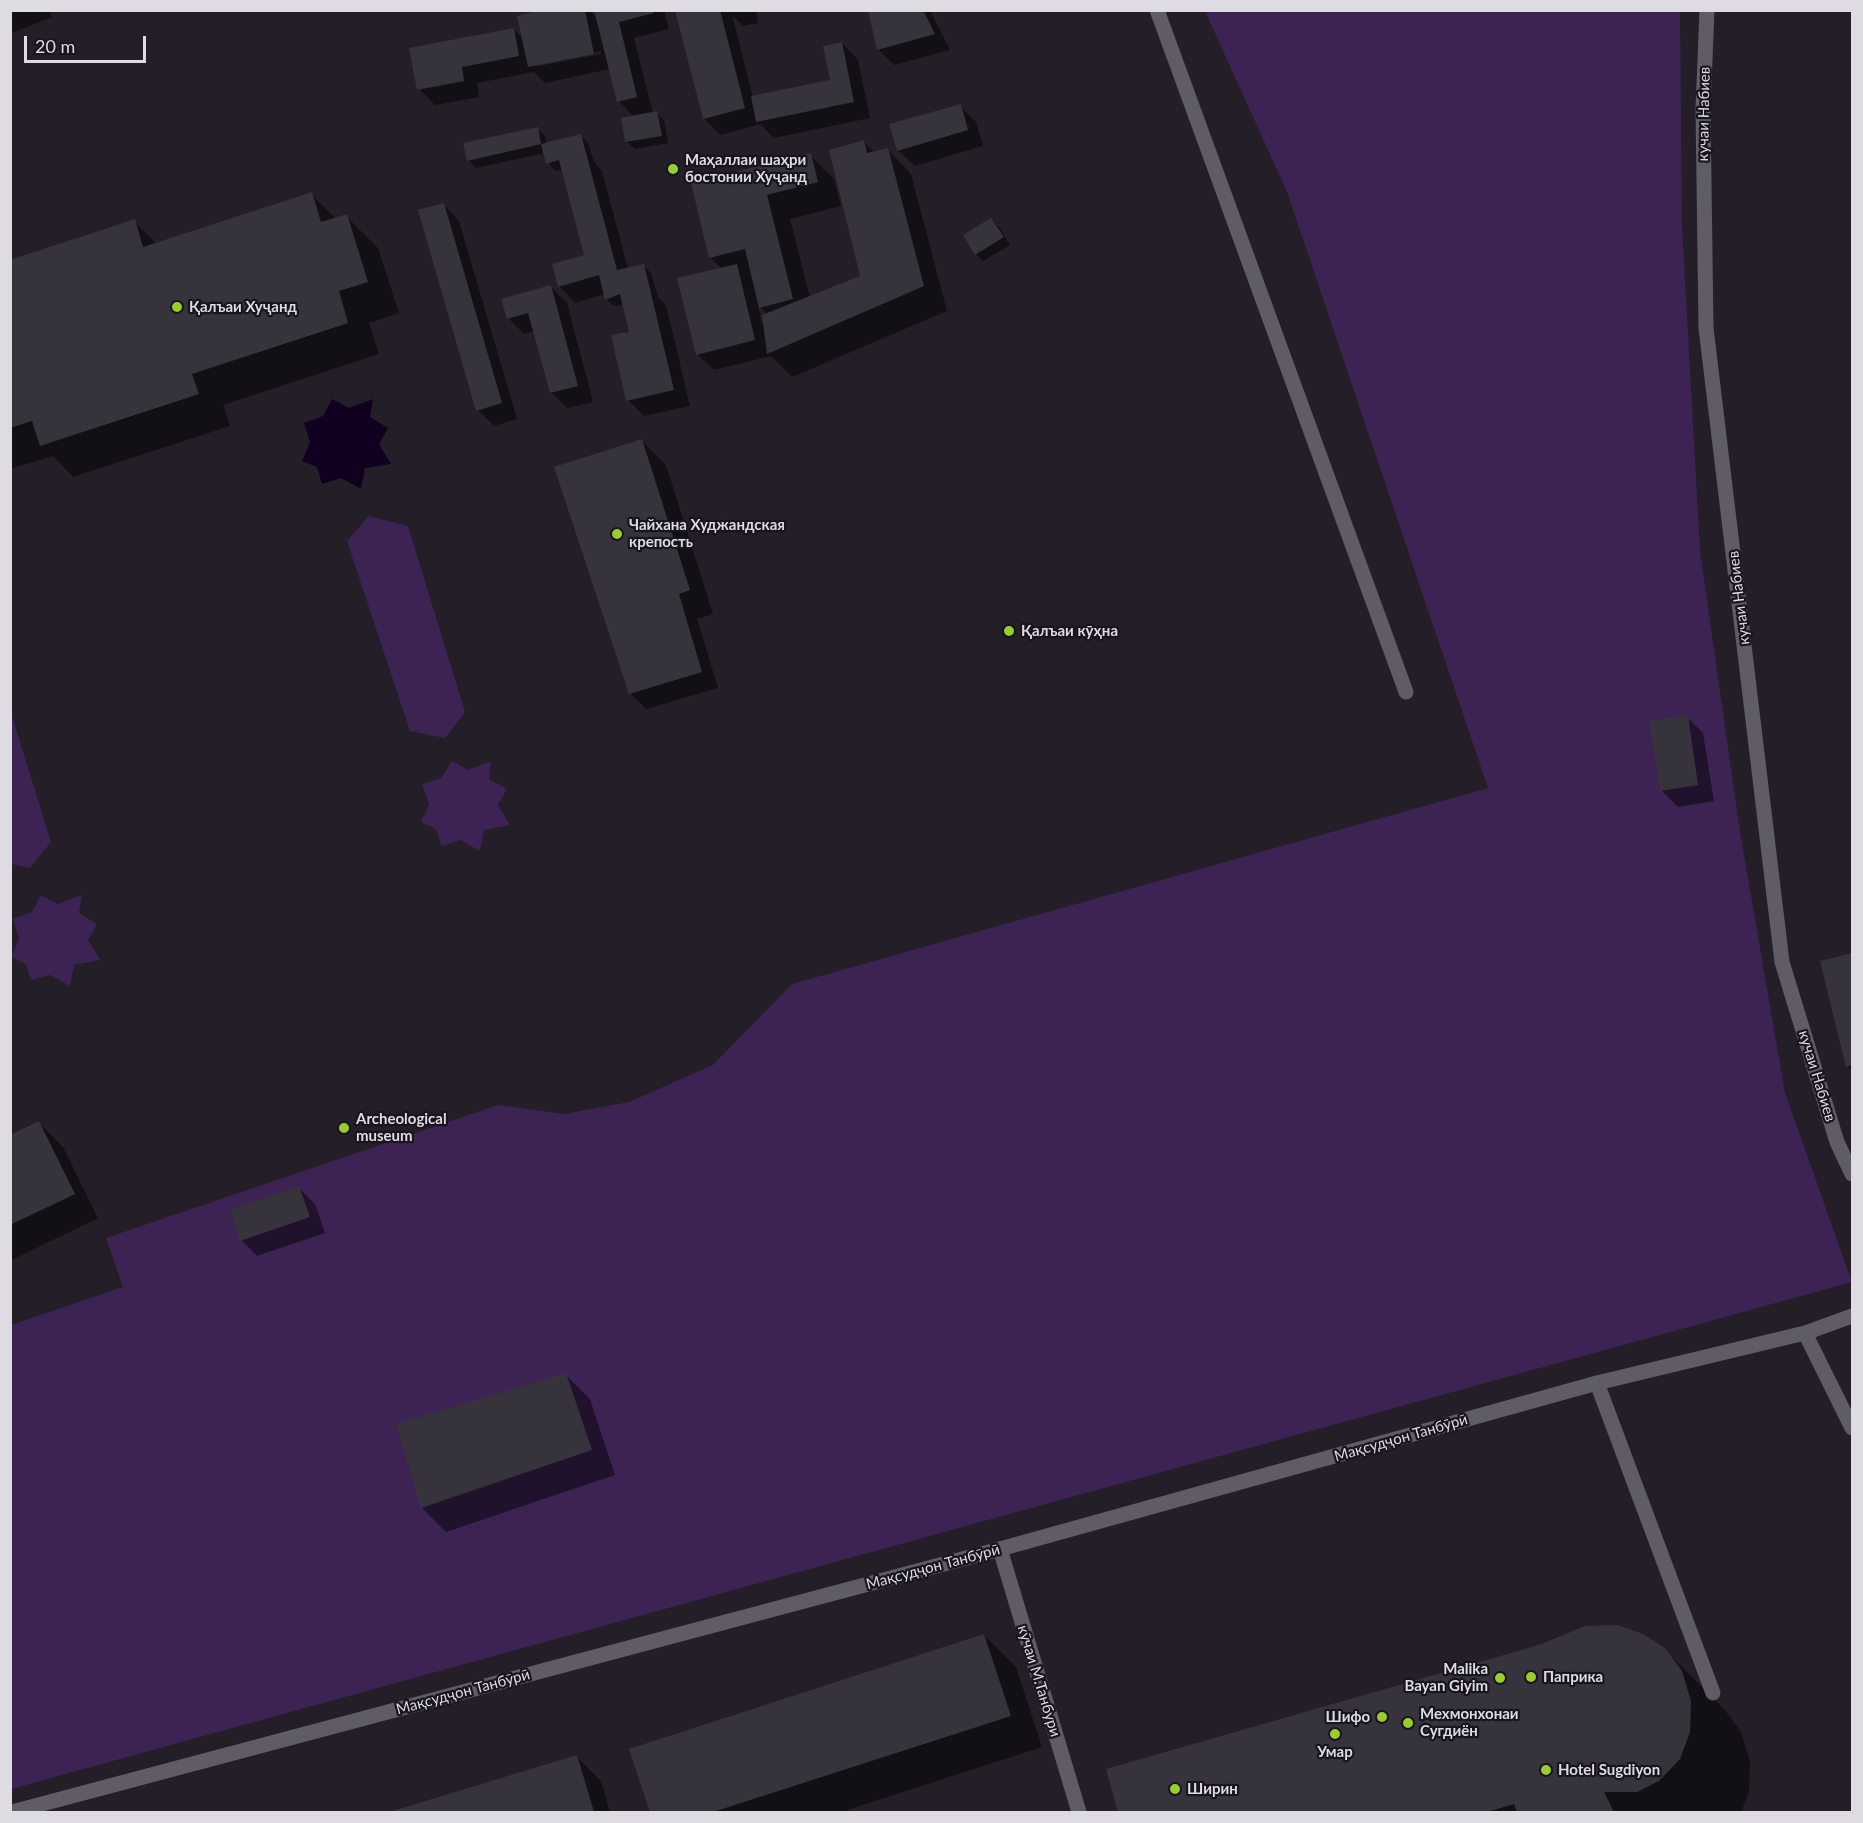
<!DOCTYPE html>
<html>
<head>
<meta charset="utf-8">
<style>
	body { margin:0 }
	#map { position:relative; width:1863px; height:1823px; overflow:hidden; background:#231e27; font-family:Lato,sans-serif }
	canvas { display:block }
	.frame { position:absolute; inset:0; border:12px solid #dedbe2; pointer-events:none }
	.scale { position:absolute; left:24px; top:36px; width:122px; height:27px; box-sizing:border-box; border:3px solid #dedbe2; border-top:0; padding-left:8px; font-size:18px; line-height:21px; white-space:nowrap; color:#dedbe2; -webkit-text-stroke:4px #19151e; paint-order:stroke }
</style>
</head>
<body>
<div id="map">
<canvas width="1863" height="1823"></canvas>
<div class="frame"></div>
<div class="scale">20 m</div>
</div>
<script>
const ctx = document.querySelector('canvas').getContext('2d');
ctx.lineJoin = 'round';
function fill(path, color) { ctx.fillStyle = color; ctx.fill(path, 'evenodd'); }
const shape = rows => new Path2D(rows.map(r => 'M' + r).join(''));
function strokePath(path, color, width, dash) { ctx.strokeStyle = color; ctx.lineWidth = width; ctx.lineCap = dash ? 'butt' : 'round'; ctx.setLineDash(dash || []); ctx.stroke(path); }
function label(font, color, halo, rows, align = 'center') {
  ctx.font = font + ' Lato,sans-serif'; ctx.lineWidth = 4.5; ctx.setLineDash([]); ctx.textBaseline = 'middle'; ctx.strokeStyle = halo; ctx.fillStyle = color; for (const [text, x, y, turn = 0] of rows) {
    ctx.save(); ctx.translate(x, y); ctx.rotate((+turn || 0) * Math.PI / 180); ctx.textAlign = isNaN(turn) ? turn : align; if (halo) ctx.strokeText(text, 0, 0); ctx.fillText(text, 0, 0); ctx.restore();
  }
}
fill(shape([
	[1205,11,1680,11,1682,225,1700,551,1740,832,1785,1093,1852,1282,11,1789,11,1325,123,1287,106,1238,498,1105,564,1114,629,1102,713,1065,792,984,1488,788,1287,192],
	[369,516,408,526,465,712,445,738,410,731,347,541],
	[11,713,51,842,30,868,11,864],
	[452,761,468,770,491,761,489,779,507,789,498,805,510,825,484,830,480,851,460,840,441,846,436,829,421,822,429,804,422,784,441,778],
	[41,895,58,904,82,895,79,913,97,924,88,940,100,960,74,965,70,986,50,975,31,980,26,964,11,957,19,939,13,919,32,912]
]), '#3d2353');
fill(shape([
	[332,399,349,408,373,399,370,417,388,428,379,444,391,464,365,468,361,489,341,478,322,484,317,467,302,461,310,442,304,423,323,416]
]), '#120021');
fill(shape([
	[10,10,49,10,52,17,10,34],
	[549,10,589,10,598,19,595,10,664,10,669,29,634,38,653,113,656,113,664,120,668,143,635,149,627,142,622,120,634,117,619,101,610,69,545,83,534,72,477,83,479,97,435,105,419,89,514,29,523,39],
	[601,51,601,54,539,66,539,63],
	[677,10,756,10,758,23,743,26,732,15,753,98,832,81,842,43,858,60,870,118,774,138,760,124,720,135,704,118],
	[869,10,930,10,950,50,894,65,878,49],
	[960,106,976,122,983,146,915,166,898,150],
	[537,129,545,136,546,144,580,135,588,143,594,162,602,171,628,269,643,265,651,273,658,297,666,305,690,406,644,416,628,400,631,333,624,304,614,306,606,299,605,294,575,303,559,286,586,256,563,169,555,171,548,163,545,153,476,168,468,160],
	[863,141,875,153,887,149,911,174,947,311,792,377,771,356,714,370,697,354,722,269,711,258,693,184,810,155,834,179,841,206,790,219,810,297,862,277],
	[758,304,767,314,764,324,762,324],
	[311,194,336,219,346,216,378,248,399,313,369,323,379,354,223,405,230,426,73,477,53,456,10,469,10,261,134,221,157,244],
	[443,204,459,221,517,419,494,426,478,410],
	[991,220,999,227,1010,245,983,261,976,254],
	[551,287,567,303,593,402,567,408,551,392,535,331,524,334,508,318],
	[641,440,666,465,713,614,697,619,718,688,646,709,630,693],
	[1687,717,1703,733,1714,801,1678,807,1662,791],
	[1852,954,1852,1071,1848,1066,1822,962],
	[39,1123,63,1147,98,1218,10,1261,10,1137],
	[299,1188,315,1204,325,1233,257,1256,241,1240],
	[566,1375,590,1399,615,1475,446,1532,422,1508],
	[984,1635,1016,1667,1042,1747,841,1812,652,1812,631,1750],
	[1664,1649,1724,1709,1741,1732,1750,1761,1749,1792,1741,1812,1120,1812,1108,1770],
	[577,1757,601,1781,610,1812,393,1812]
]), '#0007');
fill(shape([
	[542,10,585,10,594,54,528,67,517,16],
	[594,10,653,10,654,13,619,22,637,97,617,102],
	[675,10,720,10,745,108,703,119],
	[868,10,923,10,935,34,877,50],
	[514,28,519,56,462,67,464,81,417,90,409,48],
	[842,42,854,102,756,122,751,96,830,80,823,46],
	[961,104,968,130,897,151,889,124],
	[657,111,662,136,625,142,621,118],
	[538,127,541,144,581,134,617,270,644,264,674,390,626,401,611,335,629,332,620,294,605,300,599,275,558,287,552,264,584,255,559,160,546,164,541,144,467,161,463,143],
	[864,140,867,153,888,148,924,286,767,354,762,315,860,276,829,150],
	[811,153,818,182,767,195,793,299,759,308,745,249,709,258,691,183],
	[312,192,321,222,347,214,368,282,339,291,348,323,192,374,199,394,40,446,32,421,10,428,10,260,135,219,143,247],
	[444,203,502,403,476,411,418,210],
	[991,218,1004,237,975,255,963,235],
	[737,264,755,340,696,355,677,278],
	[551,285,578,386,550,393,528,313,507,319,501,299],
	[642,439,690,590,679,594,702,672,629,694,554,467],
	[1688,715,1698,785,1660,791,1649,721],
	[1852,953,1852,1065,1846,1067,1820,961],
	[39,1121,75,1194,10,1225,10,1135],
	[299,1186,310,1217,240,1241,230,1210],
	[566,1373,592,1450,421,1508,396,1424],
	[1618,1625,1643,1634,1665,1648,1682,1671,1691,1701,1690,1732,1680,1759,1659,1781,1637,1792,1604,1792,1614,1812,1517,1812,1514,1804,1487,1812,1118,1812,1106,1769,1542,1644,1585,1626],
	[984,1634,1011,1716,713,1812,650,1812,629,1749],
	[577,1755,594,1812,389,1812]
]), '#37333d');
strokePath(shape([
	[1157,10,1406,692],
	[1597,1383,1713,1693]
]), '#605c66', 15);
strokePath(shape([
	[1805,1333,1852,1428],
	[1000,1549,1079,1812]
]), '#605c66', 15);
strokePath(shape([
	[1707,10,1703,109,1706,328,1782,962,1837,1142,1852,1174],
	[12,1812,1000,1549,1597,1383,1805,1333,1852,1316]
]), '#605c66', 15);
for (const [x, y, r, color] of [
	[673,169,6,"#99cb35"],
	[177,307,6,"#99cb35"],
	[617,534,6,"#99cb35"],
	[1009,631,6,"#99cb35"],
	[344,1128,6,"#99cb35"],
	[1531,1677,6,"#99cb35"],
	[1500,1678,6,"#99cb35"],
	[1382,1717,6,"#99cb35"],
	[1408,1723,6,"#99cb35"],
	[1335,1734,6,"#99cb35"],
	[1546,1770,6,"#99cb35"],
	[1175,1789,6,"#99cb35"]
]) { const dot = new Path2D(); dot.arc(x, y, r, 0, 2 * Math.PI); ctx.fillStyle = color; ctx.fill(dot); strokePath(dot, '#19151e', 2); }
label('15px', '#dedbe2', '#19151e', [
	["кучаи Набиев",1704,114,-89],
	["кучаи Набиев",1739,598,-97],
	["кучаи Набиев",1817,1076,73],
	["Мақсудҷон Танбӯрӣ",1401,1438,-16],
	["Мақсудҷон Танбӯрӣ",933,1567,-15],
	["кӯчаи М.Танбури",1039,1681,73],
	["Мақсудҷон Танбӯрӣ",463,1692,-15]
]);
label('bold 15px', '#dedbe2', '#19151e', [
	["Маҳаллаи шаҳри",685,160],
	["бостонии Хуҷанд",685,177],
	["Қалъаи Хуҷанд",189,307],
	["Чайхана Худжандская",629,525],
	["крепость",629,542],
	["Қалъаи кӯҳна",1021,631],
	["Archeological",356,1119],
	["museum",356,1136],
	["Malika",1488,1669,"right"],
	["Bayan Giyim",1488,1686,"right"],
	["Паприка",1543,1677],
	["Мехмонхонаи",1420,1714],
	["Сугдиён",1420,1731],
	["Шифо",1370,1717,"right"],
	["Умар",1335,1752,"center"],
	["Hotel Sugdiyon",1558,1770],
	["Ширин",1187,1789]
], 'left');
</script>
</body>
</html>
